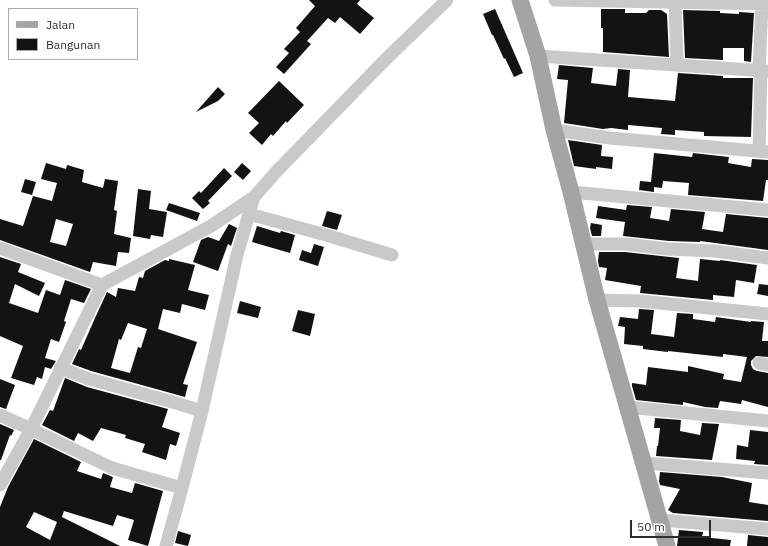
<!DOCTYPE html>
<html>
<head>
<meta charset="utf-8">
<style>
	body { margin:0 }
	#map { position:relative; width:768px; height:546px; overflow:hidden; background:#fff; font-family:"IBM Plex Sans",sans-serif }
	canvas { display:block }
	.legend { position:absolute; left:8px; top:8px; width:130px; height:52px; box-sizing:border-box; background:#fff; border:1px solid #ababab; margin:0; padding:5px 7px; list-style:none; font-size:12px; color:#2c2c2c }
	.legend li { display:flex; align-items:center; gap:8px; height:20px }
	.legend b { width:20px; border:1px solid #ababab }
	.scale { position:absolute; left:630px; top:520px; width:81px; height:18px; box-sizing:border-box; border:2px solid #2c2c2c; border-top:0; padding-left:5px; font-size:12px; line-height:14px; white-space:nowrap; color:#2c2c2c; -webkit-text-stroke:3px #fff; paint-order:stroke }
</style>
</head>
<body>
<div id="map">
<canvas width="768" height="546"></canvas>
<ul class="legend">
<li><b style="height:5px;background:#a4a4a4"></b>Jalan</li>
<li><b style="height:11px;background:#131313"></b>Bangunan</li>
</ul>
<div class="scale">50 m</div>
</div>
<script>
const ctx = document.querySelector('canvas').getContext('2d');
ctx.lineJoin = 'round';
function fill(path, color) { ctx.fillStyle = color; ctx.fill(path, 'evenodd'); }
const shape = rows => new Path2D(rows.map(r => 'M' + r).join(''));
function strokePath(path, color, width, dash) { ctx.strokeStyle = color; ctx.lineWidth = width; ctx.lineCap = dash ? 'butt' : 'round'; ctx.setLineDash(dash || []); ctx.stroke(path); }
fill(shape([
	[309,0,360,0,357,4,374,18,360,34,340,17,335,23,328,18,307,41,311,44,284,74,276,67,289,53,284,49,300,32,296,28,315,6],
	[495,9,523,73,514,77,505,58,504,59,493,35,492,35,483,14],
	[601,9,625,9,625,13,646,13,649,10,661,10,667,14,669,57,603,52,603,28,601,28],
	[683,10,720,11,720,13,739,14,739,12,754,13,751,62,744,61,744,48,723,48,723,60,685,58],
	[559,65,593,68,591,83,616,86,618,69,630,70,628,97,675,101,678,73,723,76,723,78,753,78,751,137,704,136,704,132,675,130,675,135,661,134,662,128,628,125,628,130,611,128,603,129,564,123,568,80,557,79],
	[279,81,304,105,287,123,286,121,273,136,271,134,262,145,249,133,259,123,248,113],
	[218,87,225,94,218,101,196,112],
	[568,140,602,145,601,156,613,157,612,169,596,167,596,169,574,166],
	[654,153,692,157,693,153,729,157,728,163,751,167,752,159,768,160,768,180,766,180,763,201,688,195,689,183,663,181,662,188,654,187,654,192,639,190,640,181,651,182],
	[46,163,66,169,67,165,84,170,82,182,103,188,105,179,118,181,114,210,117,211,114,234,131,238,129,253,118,252,116,266,93,262,90,272,0,240,0,219,23,226,33,196,52,201,57,183,41,179],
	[56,219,73,224,66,246,50,242],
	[242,163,251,171,243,180,234,172],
	[224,168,232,176,208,201,210,203,203,209,192,198,199,191,201,193],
	[25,179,36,182,32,195,21,192],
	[138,189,151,191,149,209,167,212,163,237,151,235,150,239,133,236],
	[169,203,200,213,197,221,166,210],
	[627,205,652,207,650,218,669,221,671,209,705,212,702,229,723,232,726,214,768,218,768,250,700,241,700,242,669,241,623,236,625,222,596,218,598,206,626,210],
	[327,211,342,215,337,230,322,226],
	[591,223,602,225,601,236,592,236,590,228],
	[229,224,237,228,231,246,228,244,218,271,193,262,201,240,208,237,219,241],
	[257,226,280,233,281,231,295,235,290,253,252,242],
	[314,244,324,247,318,266,299,260,302,250,311,253],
	[599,252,625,252,679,258,676,278,698,281,700,259,720,261,720,260,757,265,754,283,736,280,734,297,713,295,713,300,640,293,641,286,605,280,607,268,599,267,598,261],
	[0,257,21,264,18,272,45,283,39,296,15,284,9,303,38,313,46,290,60,295,65,280,91,289,84,303,71,299,64,321,66,322,59,342,51,339,45,358,56,361,51,369,45,367,42,379,37,377,34,385,11,378,23,346,0,336],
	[169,259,195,265,188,290,209,295,205,310,182,304,180,313,163,309,158,329,197,342,183,384,188,385,185,397,91,371,72,364,79,349,81,350,95,318,107,292,116,297,118,288,135,291,139,277,143,278,145,271,165,260,169,261],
	[128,323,147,329,141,348,138,347,130,373,111,368,119,339,121,340],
	[759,284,768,285,768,296,757,294],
	[240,301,261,307,258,318,237,313],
	[639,309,654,310,651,334,674,337,677,313,693,314,693,319,715,322,716,317,751,322,751,321,764,322,762,341,768,341,768,357,756,356,751,361,751,365,753,369,757,371,768,373,768,407,742,400,741,404,720,401,718,408,705,407,683,402,683,405,636,400,632,386,632,383,646,385,648,367,688,372,688,366,724,374,723,379,741,382,747,357,723,354,723,357,668,351,668,352,643,349,643,346,624,344,625,327,618,326,620,317,638,319],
	[298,310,315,314,310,336,292,331],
	[65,378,87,387,168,409,162,427,180,433,176,446,170,444,166,460,142,452,145,444,125,438,126,435,101,428,93,441,78,433,74,441,42,425,50,410,53,411],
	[0,379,15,385,6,409,0,407],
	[655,418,681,420,680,431,700,435,702,423,719,424,712,460,656,456,657,446,658,446,660,428,654,428],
	[0,424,14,430,11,436,10,435,1,460,0,460],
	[750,430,768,432,768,465,754,464,755,461,736,459,737,445,748,447],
	[34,439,81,462,77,471,101,479,103,473,113,477,110,487,132,493,135,483,163,491,148,546,128,540,134,520,117,515,113,526,64,511,62,517,120,546,0,546,0,507,8,487],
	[34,512,57,522,50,540,26,527],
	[660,472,722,477,752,483,749,502,768,505,768,521,673,513,668,510,680,489,660,485,659,481],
	[679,530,703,532,702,537,731,540,730,546,677,546],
	[178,531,191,535,188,546,175,543],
	[748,535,768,537,768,546,747,546]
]), '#131313');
strokePath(shape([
	[555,0,768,4],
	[675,2,677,64],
	[538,56,768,71],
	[759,71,762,4],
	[554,130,610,138,768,152],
	[759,151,761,71],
	[571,192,768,210],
	[249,214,326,235,392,255],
	[584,244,625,244,668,249,714,251,768,258],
	[0,248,102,285],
	[597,300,640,301,768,314],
	[759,363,768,365],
	[60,368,89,379,169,401,202,411],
	[627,407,768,421],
	[0,415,31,429,102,285,211,226,254,197,276,172,385,60,447,0],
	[644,463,768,473],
	[0,485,31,429,112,468,182,488,166,546],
	[182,488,202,411,237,255,254,197],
	[660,520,768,529]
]), '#c9c9c9', 13);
strokePath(shape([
	[520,0,538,56,554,130,571,192,597,300,667,546]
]), '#a4a4a4', 17);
</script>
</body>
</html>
